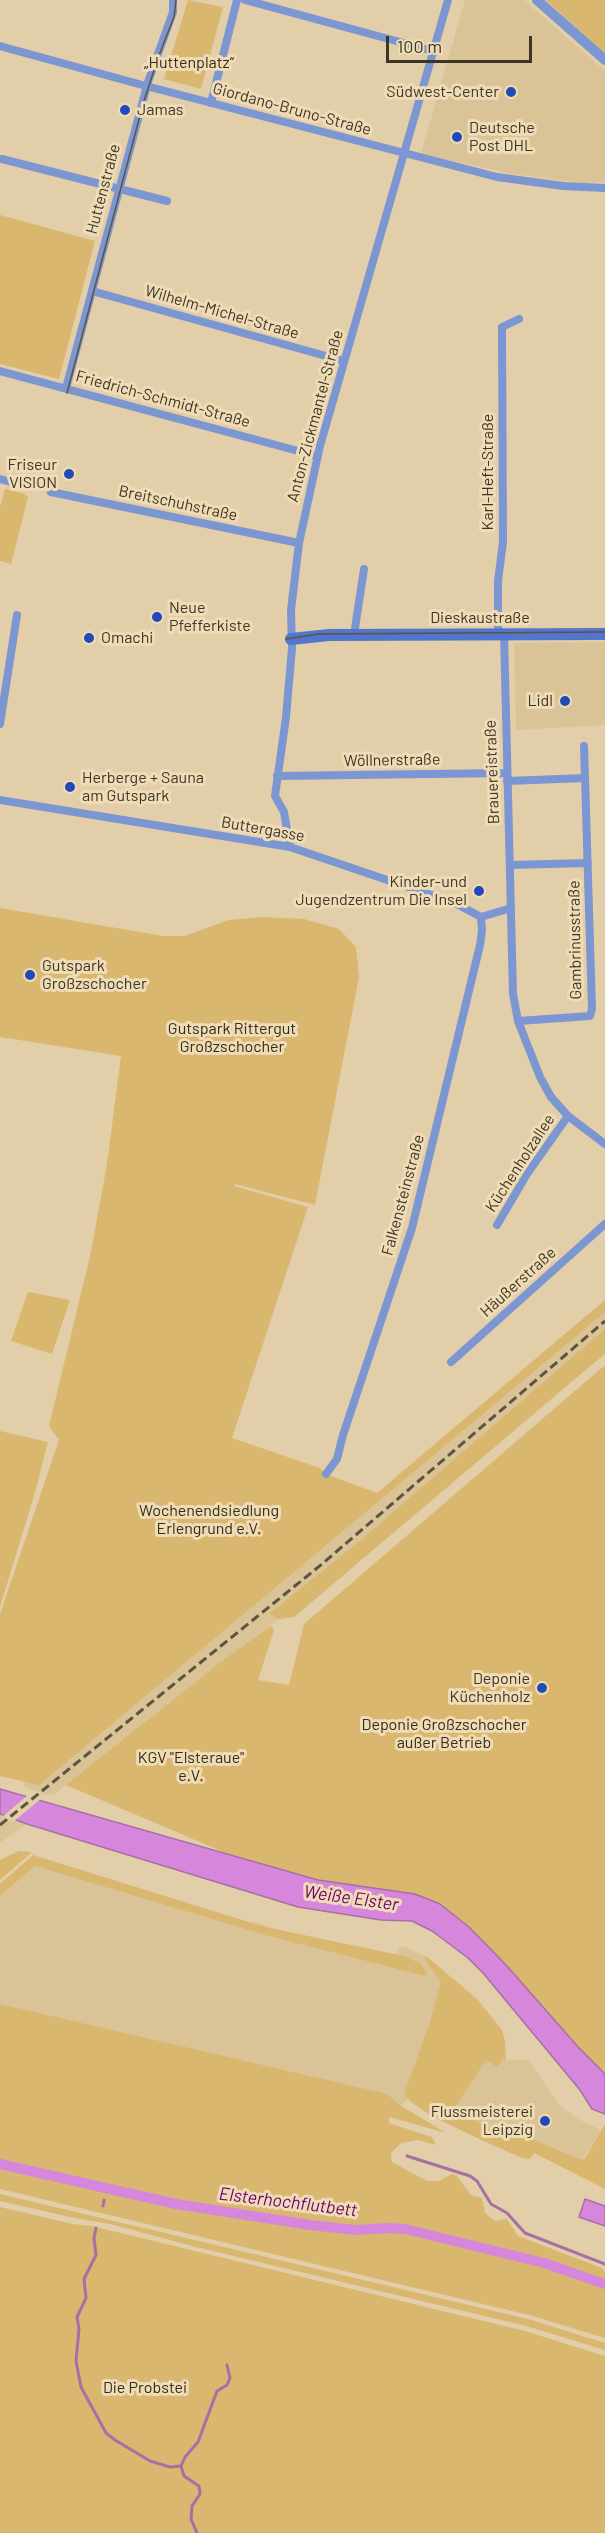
<!DOCTYPE html>
<html>
<head>
<meta charset="utf-8">
<style>
	body { margin:0 }
	#map { position:relative; width:605px; height:2533px; overflow:hidden; background:#e2cfa9; font-family:Barlow,sans-serif }
	canvas { display:block }
	.scale { position:absolute; left:386px; top:36px; width:146px; height:27px; box-sizing:border-box; border:3px solid #3d3626; border-top:0; padding-left:8px; font-size:18px; line-height:21px; white-space:nowrap; color:#3d3626; -webkit-text-stroke:4px #efdcb6; paint-order:stroke }
</style>
</head>
<body>
<div id="map">
<canvas width="605" height="2533"></canvas>
<div class="scale">100 m</div>
</div>
<script>
const ctx = document.querySelector('canvas').getContext('2d');
ctx.lineJoin = 'round';
function fill(path, color) { ctx.fillStyle = color; ctx.fill(path, 'evenodd'); }
const shape = rows => new Path2D(rows.map(r => 'M' + r).join(''));
function strokePath(path, color, width, dash) { ctx.strokeStyle = color; ctx.lineWidth = width; ctx.lineCap = dash ? 'butt' : 'round'; ctx.setLineDash(dash || []); ctx.stroke(path); }
function label(font, color, halo, rows, align = 'center') {
  ctx.font = font + ' Barlow,sans-serif'; ctx.lineWidth = 6; ctx.setLineDash([]); ctx.textBaseline = 'middle'; ctx.strokeStyle = halo; ctx.fillStyle = color; for (const [text, x, y, turn = 0] of rows) {
    ctx.save(); ctx.translate(x, y); ctx.rotate((+turn || 0) * Math.PI / 180); ctx.textAlign = isNaN(turn) ? turn : align; if (halo) ctx.strokeText(text, 0, 0); ctx.fillText(text, 0, 0); ctx.restore();
  }
}
fill(shape([
	[465,0,524,0,605,71,605,182,583,183,512,174,421,154],
	[605,642,605,725,516,730,514,643],
	[605,1300,605,1354,294,1617,279,1619,55,1794,48,1795,24,1787,23,1781,386,1486],
	[0,1814,27,1824,0,1843],
	[35,1866,250,1930,252,1921,292,1934,394,1956,402,1946,426,1956,477,1999,502,2030,506,2060,529,2060,559,2105,578,2119,601,2130,582,2160,506,2128,485,2127,414,2105,408,2100,400,2105,0,2011,0,1896]
]), '#dac497');
fill(shape([
	[188,0,223,7,201,89,164,79],
	[546,0,605,0,605,54],
	[0,215,95,241,59,379,0,364],
	[5,489,25,494,28,497,11,564,0,561,0,507],
	[0,908,163,936,184,936,229,920,262,917,304,919,339,929,356,947,359,977,315,1205,235,1184,234,1186,308,1207,232,1438,320,1468,326,1474,377,1493,605,1300,605,1312,39,1785,0,1776,0,1614,59,1440,49,1426,91,1252,107,1164,121,1056,0,1037],
	[28,1292,70,1300,52,1354,11,1341],
	[605,1329,605,1354,583,1372,294,1617,279,1619,269,1614,361,1540],
	[605,1365,605,2074,579,2048,507,1966,469,1927,440,1904,415,1894,319,1880,228,1854,66,1785,222,1661,271,1626,274,1630,258,1680,289,1685,304,1624],
	[0,1431,48,1442,34,1496,0,1607],
	[19,1851,32,1852,0,1880,0,1860],
	[33,1855,265,1927,404,1956,421,1964,427,1974,425,1976,269,1936,35,1866,0,1896,0,1884],
	[426,1956,477,1999,502,2030,505,2041,506,2060,503,2059,497,2067,486,2060,455,2107,485,2127,506,2128,582,2160,585,2158,605,2124,605,2189,534,2153,530,2159,522,2158,481,2140,428,2114,408,2099,404,2094,430,2022,441,1982,425,1960],
	[0,2004,387,2094,400,2105,446,2133,389,2117,389,2123,432,2137,436,2145,418,2140,401,2143,391,2153,392,2162,427,2181,439,2181,452,2174,456,2175,471,2195,482,2198,485,2213,495,2221,507,2219,518,2236,602,2268,605,2272,605,2338,529,2315,0,2189],
	[0,2194,528,2319,605,2343,605,2350,526,2326,196,2247,110,2224,74,2218,0,2201],
	[0,2207,73,2224,92,2226,525,2331,605,2356,605,2533,0,2533]
]), '#d9b76f');
const water = shape([
	[0,1789,318,1880,415,1894,440,1904,469,1927,507,1966,579,2048,605,2074,605,2114,592,2109,580,2090,483,1973,468,1958,432,1931,412,1921,381,1920,298,1907,27,1824,0,1814,0,1789],
	[585,2199,605,2206,605,2226,579,2217,585,2199]
]);
fill(water, '#d687dc');
strokePath(water, '#a86fa5', 1.5);
fill(shape([
	[29,1794,42,1798,13,1822,2,1817]
]), '#e2cfa9');
strokePath(shape([
	[407,2156,470,2176,477,2181,491,2204,507,2213,525,2233,605,2264],
	[103,2206,104,2200],
	[96,2228,94,2238,96,2255,84,2279,86,2298,77,2317,79,2329,76,2361,81,2387,106,2433,115,2440,150,2461,170,2467,181,2466],
	[197,2533,191,2519,192,2506,200,2494,199,2486,184,2476,181,2466,185,2457,198,2442,217,2391,227,2385,230,2378,227,2365]
]), '#a86fa5', 3);
strokePath(shape([
	[0,2164,176,2204,310,2225,355,2230,388,2228,405,2229,544,2263,605,2284]
]), '#d687dc', 10);
strokePath(shape([
	[245,0,433,51],
	[0,46,146,86,497,177,563,186,605,188],
	[211,103,237,0],
	[2,159,167,201],
	[92,291,344,361],
	[0,371,317,456],
	[66,388,148,82,173,12,173,0],
	[0,479,27,486],
	[51,492,299,543],
	[498,634,498,581,503,542,502,327,519,319],
	[504,634,513,994,518,1021,540,1077,551,1097,568,1116,605,1144],
	[354,635,364,569],
	[0,724,17,615],
	[584,746,585,778],
	[277,776,507,773],
	[507,781,585,778,592,1009,590,1016,518,1021],
	[0,800,290,847,455,903,481,917,511,908],
	[290,847,284,812,275,796,286,717,292,648,291,610,299,543,320,446,448,0],
	[510,865,588,863],
	[497,1225,527,1174,568,1116],
	[451,1362,605,1224],
	[326,1474,337,1459,343,1435,412,1228,480,945,482,931,481,917]
]), '#7b96d1', 8);
strokePath(shape([
	[537,0,605,60]
]), '#7b96d1', 10);
strokePath(shape([
	[291,639,329,635,605,634]
]), '#5176cd', 12);
strokePath(shape([
	[67,393,143,104,158,58,174,17,176,0],
	[286,639,319,634,605,632]
]), '#5d533f', 1.5);
strokePath(shape([
	[0,1825,322,1564,605,1321]
]), '#5d533f', 3, [9, 4.5]);
for (const [x, y, r, color] of [
	[511,92,6,"#2149b7"],
	[125,110,6,"#2149b7"],
	[457,137,6,"#2149b7"],
	[69,474,6,"#2149b7"],
	[157,617,6,"#2149b7"],
	[89,638,6,"#2149b7"],
	[565,701,6,"#2149b7"],
	[70,787,6,"#2149b7"],
	[479,891,6,"#2149b7"],
	[30,975,6,"#2149b7"],
	[542,1688,6,"#2149b7"],
	[545,2121,6,"#2149b7"]
]) { const dot = new Path2D(); dot.arc(x, y, r, 0, 2 * Math.PI); ctx.fillStyle = color; ctx.fill(dot); strokePath(dot, '#efdcb6', 2); }
label('16px', '#352c18', '#efdcb6', [
	["„Huttenplatz“",189,63],
	["Gutspark Rittergut",232,1029],
	["Großzschocher",232,1047],
	["Wochenendsiedlung",209,1511],
	["Erlengrund e.V.",209,1529],
	["Deponie Großzschocher",444,1725],
	["außer Betrieb",444,1743],
	["KGV \"Elsteraue\"",191,1758],
	["e.V.",191,1776],
	["Die Probstei",145,2388]
]);
label('16px', '#3d3626', '#efdcb6', [
	["Südwest-Center",499,92],
	["Jamas",137,110,"left"],
	["Deutsche",469,128,"left"],
	["Post DHL",469,146,"left"],
	["Friseur",57,465],
	["VISION",57,483],
	["Neue",169,608,"left"],
	["Pfefferkiste",169,626,"left"],
	["Omachi",101,638,"left"],
	["Lidl",553,701],
	["Herberge + Sauna",82,778,"left"],
	["am Gutspark",82,796,"left"],
	["Kinder-und",467,882],
	["Jugendzentrum Die Insel",467,900],
	["Gutspark",42,966,"left"],
	["Großzschocher",42,984,"left"],
	["Deponie",530,1679],
	["Küchenholz",530,1697],
	["Flussmeisterei",533,2112],
	["Leipzig",533,2130]
], 'right');
label('16px', '#3d3626', '#efdcb6', [
	["Giordano-Bruno-Straße",292,109,15],
	["Huttenstraße",103,189,-75],
	["Wilhelm-Michel-Straße",222,312,16],
	["Friedrich-Schmidt-Straße",163,399,15],
	["Anton-Zickmantel-Straße",315,416,-75],
	["Karl-Heft-Straße",488,472,-90],
	["Breitschuhstraße",178,503,12],
	["Dieskaustraße",480,618],
	["Wöllnerstraße",392,760,-1],
	["Brauereistraße",492,772,-92],
	["Buttergasse",263,829,10],
	["Gambrinusstraße",575,940,-91],
	["Küchenholzallee",520,1163,-57],
	["Falkensteinstraße",403,1195,-75],
	["Häußerstraße",518,1282,-42]
]);
label('italic 18px', '#6b0073', '#efdcb6', [
	["Weiße Elster",351,1898,8],
	["Elsterhochflutbett",288,2202,7]
]);
</script>
</body>
</html>
